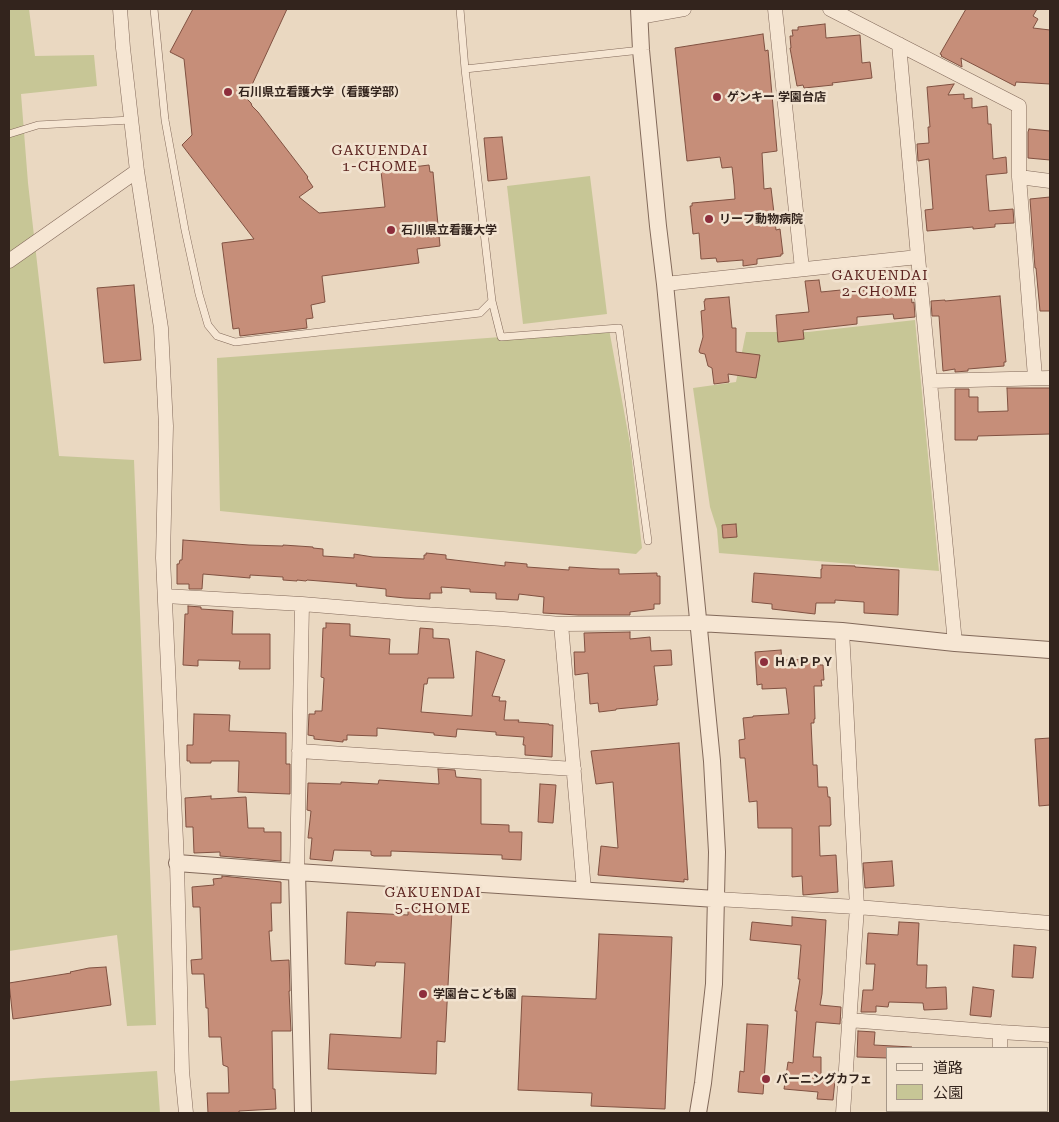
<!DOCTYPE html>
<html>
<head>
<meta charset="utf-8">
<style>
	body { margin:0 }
	#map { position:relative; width:1059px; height:1122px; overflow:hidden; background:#ead8c1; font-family:"Roboto Serif","Noto Sans JP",serif }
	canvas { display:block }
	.frame { position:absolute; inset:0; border:10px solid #33241d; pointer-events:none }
	.legend { position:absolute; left:886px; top:1047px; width:162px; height:65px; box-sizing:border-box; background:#f2e3d0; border:1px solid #a69788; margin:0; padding:6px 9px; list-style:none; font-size:15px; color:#33241d }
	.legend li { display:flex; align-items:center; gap:10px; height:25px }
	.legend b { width:25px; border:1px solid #a69788 }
</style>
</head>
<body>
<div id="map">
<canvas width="1059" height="1122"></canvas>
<div class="frame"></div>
<ul class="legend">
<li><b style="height:6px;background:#f6e6d3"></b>道路</li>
<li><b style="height:14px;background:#c7c696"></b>公園</li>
</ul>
</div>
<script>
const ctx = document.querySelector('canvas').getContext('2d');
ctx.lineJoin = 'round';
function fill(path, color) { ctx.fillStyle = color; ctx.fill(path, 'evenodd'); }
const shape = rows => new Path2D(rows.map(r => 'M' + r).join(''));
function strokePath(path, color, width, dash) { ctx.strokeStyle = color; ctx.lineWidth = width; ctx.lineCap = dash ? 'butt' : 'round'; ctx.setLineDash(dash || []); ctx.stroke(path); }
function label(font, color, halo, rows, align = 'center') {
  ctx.font = font + ' "Roboto Serif","Noto Sans JP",serif'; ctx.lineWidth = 5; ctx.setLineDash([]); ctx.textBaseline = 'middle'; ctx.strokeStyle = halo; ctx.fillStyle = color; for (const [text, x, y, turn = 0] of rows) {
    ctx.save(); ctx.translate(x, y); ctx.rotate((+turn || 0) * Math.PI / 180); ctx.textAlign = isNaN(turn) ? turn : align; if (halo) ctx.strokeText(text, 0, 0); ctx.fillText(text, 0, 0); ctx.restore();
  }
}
fill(shape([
	[9,9,29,9,35,56,94,55,97,86,21,94,28,183,59,456,134,460,156,1025,127,1026,117,935,9,951],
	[590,176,607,314,523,324,507,186],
	[915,320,939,571,719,553,717,529,710,507,693,388,736,382,746,332,808,332],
	[609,329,630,444,642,548,636,554,220,511,217,358],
	[157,1071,160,1113,9,1113,9,1081,44,1078]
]), '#c7c696');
const building = shape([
	[193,9,287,9,251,87,247,99,251,103,252,106,258,112,308,177,307,178,313,187,299,197,319,213,385,207,381,171,429,165,430,172,433,172,440,246,417,249,419,263,322,276,325,302,311,305,313,318,306,319,307,328,240,336,239,328,233,329,222,243,254,239,182,145,192,135,184,59,170,52,193,9],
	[966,9,1037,9,1033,16,1038,19,1033,28,1050,30,1050,84,1016,82,1015,86,961,58,962,67,941,56,942,55,940,54,966,9],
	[825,24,826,38,860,35,862,63,870,62,872,78,832,83,833,85,804,88,803,85,797,86,790,48,791,48,790,36,793,36,792,30,798,30,798,27,825,24],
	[763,34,765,51,768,50,777,151,762,153,764,189,771,188,776,230,780,229,783,254,781,254,781,256,757,259,757,264,743,266,743,260,717,262,716,258,701,259,699,233,693,234,690,206,692,206,692,203,735,199,734,185,732,167,722,168,720,157,687,161,675,48,763,34],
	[954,84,948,95,964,94,964,99,972,98,972,108,987,106,988,124,991,124,993,159,1006,157,1007,173,986,175,989,211,1013,209,1014,223,995,224,995,227,973,229,973,227,927,231,925,210,933,209,929,159,918,161,917,144,929,143,928,127,930,127,927,87,954,84],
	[1029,129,1050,131,1050,160,1028,158,1028,132,1029,129],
	[502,137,507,179,488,181,484,138,502,137],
	[1050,197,1050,311,1040,311,1036,268,1035,268,1030,199,1050,197],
	[819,280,821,292,841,290,841,292,906,287,907,292,911,293,912,303,914,302,915,317,894,319,893,314,857,317,857,324,803,330,804,339,778,342,776,315,809,312,805,281,819,280],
	[134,285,141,360,104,363,97,288,134,285],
	[1000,296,1006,362,1004,362,1004,366,968,369,968,371,955,372,955,369,943,371,939,316,932,316,931,301,945,300,945,301,1000,296],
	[729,297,732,328,736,328,736,352,760,355,756,378,728,374,729,382,714,384,712,368,708,366,705,354,700,353,699,351,703,337,701,311,705,310,704,301,705,301,705,299,729,297],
	[1007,388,1050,388,1050,434,978,436,977,440,955,440,955,389,969,389,969,397,978,397,978,412,1008,411,1007,388],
	[736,524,737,537,723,538,722,525,736,524],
	[183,540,249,545,283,546,283,545,313,547,313,548,323,549,323,556,354,558,354,554,373,557,424,559,424,555,426,555,426,553,446,555,446,559,505,566,505,562,527,564,527,567,569,570,569,567,600,569,619,569,619,574,657,573,657,576,660,576,660,604,654,604,654,609,630,612,630,615,578,615,543,613,544,597,519,594,518,600,496,599,496,593,470,592,470,589,441,587,442,593,430,593,430,599,405,598,386,596,386,589,356,586,357,584,307,580,306,581,297,580,297,581,283,580,283,577,250,575,250,578,203,574,202,589,189,589,189,584,177,584,177,564,179,564,180,560,182,560,183,540],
	[822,565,855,566,855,567,899,570,898,615,864,613,864,602,835,600,835,603,816,603,815,614,772,609,772,604,752,602,754,573,821,578,821,569,822,569,822,565],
	[188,606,201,607,201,609,233,611,232,634,270,634,270,669,239,669,240,661,198,660,198,666,183,665,185,614,188,614,188,606],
	[326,623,350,624,350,636,390,639,389,654,418,654,420,628,433,629,433,638,449,639,454,678,428,678,427,684,424,684,421,712,472,716,476,651,505,660,492,696,500,697,499,701,506,701,504,720,519,720,518,722,549,724,549,725,553,725,552,757,525,755,525,745,523,745,524,737,496,735,496,732,457,729,456,737,434,735,434,733,377,728,377,736,347,735,347,740,343,740,343,742,314,739,314,736,308,735,309,714,315,714,315,711,322,711,324,678,321,677,323,628,326,628,326,623],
	[630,632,630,639,650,637,651,651,671,650,672,665,654,666,658,700,657,700,657,705,616,709,616,710,599,712,598,703,590,704,588,673,575,675,574,652,585,652,584,633,630,632],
	[781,650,782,660,819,659,819,661,820,660,820,665,823,665,824,680,821,680,822,686,814,686,815,719,814,719,814,723,811,723,813,765,817,765,818,787,827,787,828,797,830,797,831,825,830,825,830,826,819,826,820,856,836,855,838,892,803,895,802,876,792,877,792,828,758,828,757,801,749,802,745,758,740,758,739,740,745,739,743,718,753,717,753,716,789,714,786,688,762,689,762,684,757,685,755,652,781,650],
	[194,714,230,715,229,731,286,733,286,764,290,764,290,794,238,792,239,761,211,761,211,763,190,763,190,761,187,761,187,745,193,745,194,714],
	[1050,738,1050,805,1039,806,1035,739,1050,738],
	[679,743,688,880,684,879,684,882,598,875,601,846,618,848,613,782,596,784,591,751,679,743],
	[438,769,455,770,456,777,481,779,481,824,509,825,509,832,522,832,521,860,502,859,502,855,391,851,391,856,374,856,371,855,371,851,334,850,332,861,310,859,312,838,308,838,311,811,307,810,308,783,341,784,341,782,378,784,379,780,439,784,438,769],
	[540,784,556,785,553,823,538,822,540,784],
	[211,796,211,799,246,797,248,828,264,828,264,832,281,832,281,861,220,856,220,852,194,853,193,827,186,827,185,798,211,796],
	[892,861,894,886,865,888,863,863,892,861],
	[222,876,281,882,281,903,271,903,272,931,269,931,271,961,289,960,290,991,289,991,291,1031,272,1031,273,1089,275,1089,276,1109,239,1111,239,1113,208,1113,207,1093,229,1093,228,1067,223,1065,221,1037,209,1037,208,1008,206,1008,204,974,192,974,191,960,202,959,200,907,193,907,192,887,214,885,213,879,222,878,222,876],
	[408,907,452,910,445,1042,437,1041,436,1074,328,1069,330,1034,401,1038,405,963,376,962,375,966,345,964,347,912,408,915,408,907],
	[792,917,826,920,822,994,820,1005,841,1007,840,1024,816,1022,813,1057,821,1057,821,1079,835,1080,833,1100,817,1099,818,1092,784,1089,788,1062,793,1063,797,1011,795,1011,800,979,798,979,801,945,750,940,752,922,792,926,792,917],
	[899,922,919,923,917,965,927,965,926,988,946,987,947,1009,924,1010,923,1003,889,1002,888,1007,876,1006,876,1012,861,1012,863,990,873,990,875,964,866,964,868,933,898,935,899,922],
	[599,934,672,937,665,1109,591,1106,592,1093,518,1090,522,996,596,999,599,934],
	[1014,945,1036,947,1033,978,1012,977,1014,945],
	[106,967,111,1005,13,1019,9,983,71,973,70,972,89,968,106,967],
	[973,987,994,990,991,1017,970,1015,973,987],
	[747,1024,768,1025,763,1094,738,1092,740,1071,744,1072,747,1024],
	[858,1031,875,1032,874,1045,912,1047,912,1048,888,1048,888,1058,857,1057,858,1031]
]);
fill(building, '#c68e79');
strokePath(building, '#805141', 1);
const service = shape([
	[154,9,165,120,185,230,199,294,208,325,217,336,235,342,480,313,492,301,465,69,641,50],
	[460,9,465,69],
	[9,134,38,125,131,120],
	[492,301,501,337,619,328,648,541]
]);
const minor = shape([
	[120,9,123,48,137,171,161,328,166,426,163,558,177,863,182,1071,186,1113],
	[775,9,802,269],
	[830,9,1019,106,1019,177,1035,377],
	[639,17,684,9],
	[899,44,918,257,955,643],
	[1019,177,1050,181],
	[9,261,137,171],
	[665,284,918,257],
	[930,381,1050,378],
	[165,596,302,604,422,614,503,619,561,624,698,623],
	[561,624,584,890],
	[842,631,857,907,843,1113],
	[299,751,574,769],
	[297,872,302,604],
	[716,899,857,907,1050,923],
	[849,1020,1000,1032,1000,1048],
	[1000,1032,1050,1035],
	[1001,1111,1001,1113]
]);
const tertiary = shape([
	[639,9,641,50,658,226,665,284,712,761,717,852,714,984,703,1083,698,1113],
	[698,623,842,631,955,643,1050,650],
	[177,863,297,872,716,899],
	[297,872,303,1113]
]);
strokePath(service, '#82695a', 8);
strokePath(minor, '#82695a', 15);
strokePath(tertiary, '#82695a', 18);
strokePath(service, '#f6e6d3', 7);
strokePath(minor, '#f6e6d3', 14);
strokePath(tertiary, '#f6e6d3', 16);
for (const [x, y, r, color] of [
	[228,92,5,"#8d2e3c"],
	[717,97,5,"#8d2e3c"],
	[709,219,5,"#8d2e3c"],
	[391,230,5,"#8d2e3c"],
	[764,662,5,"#8d2e3c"],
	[423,994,5,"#8d2e3c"],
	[766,1079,5,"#8d2e3c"]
]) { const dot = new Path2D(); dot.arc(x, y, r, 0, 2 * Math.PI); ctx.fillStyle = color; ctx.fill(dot); strokePath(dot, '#f2e3d0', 2); }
label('bold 12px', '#33241d', '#f2e3d0', [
	["石川県立看護大学（看護学部）",238,92],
	["ゲンキー 学園台店",727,97],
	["リーフ動物病院",719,219],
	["石川県立看護大学",401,230],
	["ＨＡＰＰＹ",774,662],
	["学園台こども園",433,994],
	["バーニングカフェ",776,1079]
], 'left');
ctx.letterSpacing = '1px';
label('14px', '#5c231f', '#f2e3d0', [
	["GAKUENDAI",380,151],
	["1-CHOME",380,167],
	["GAKUENDAI",880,276],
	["2-CHOME",880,292],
	["GAKUENDAI",433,893],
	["5-CHOME",433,909]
]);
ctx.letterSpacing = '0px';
</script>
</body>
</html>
